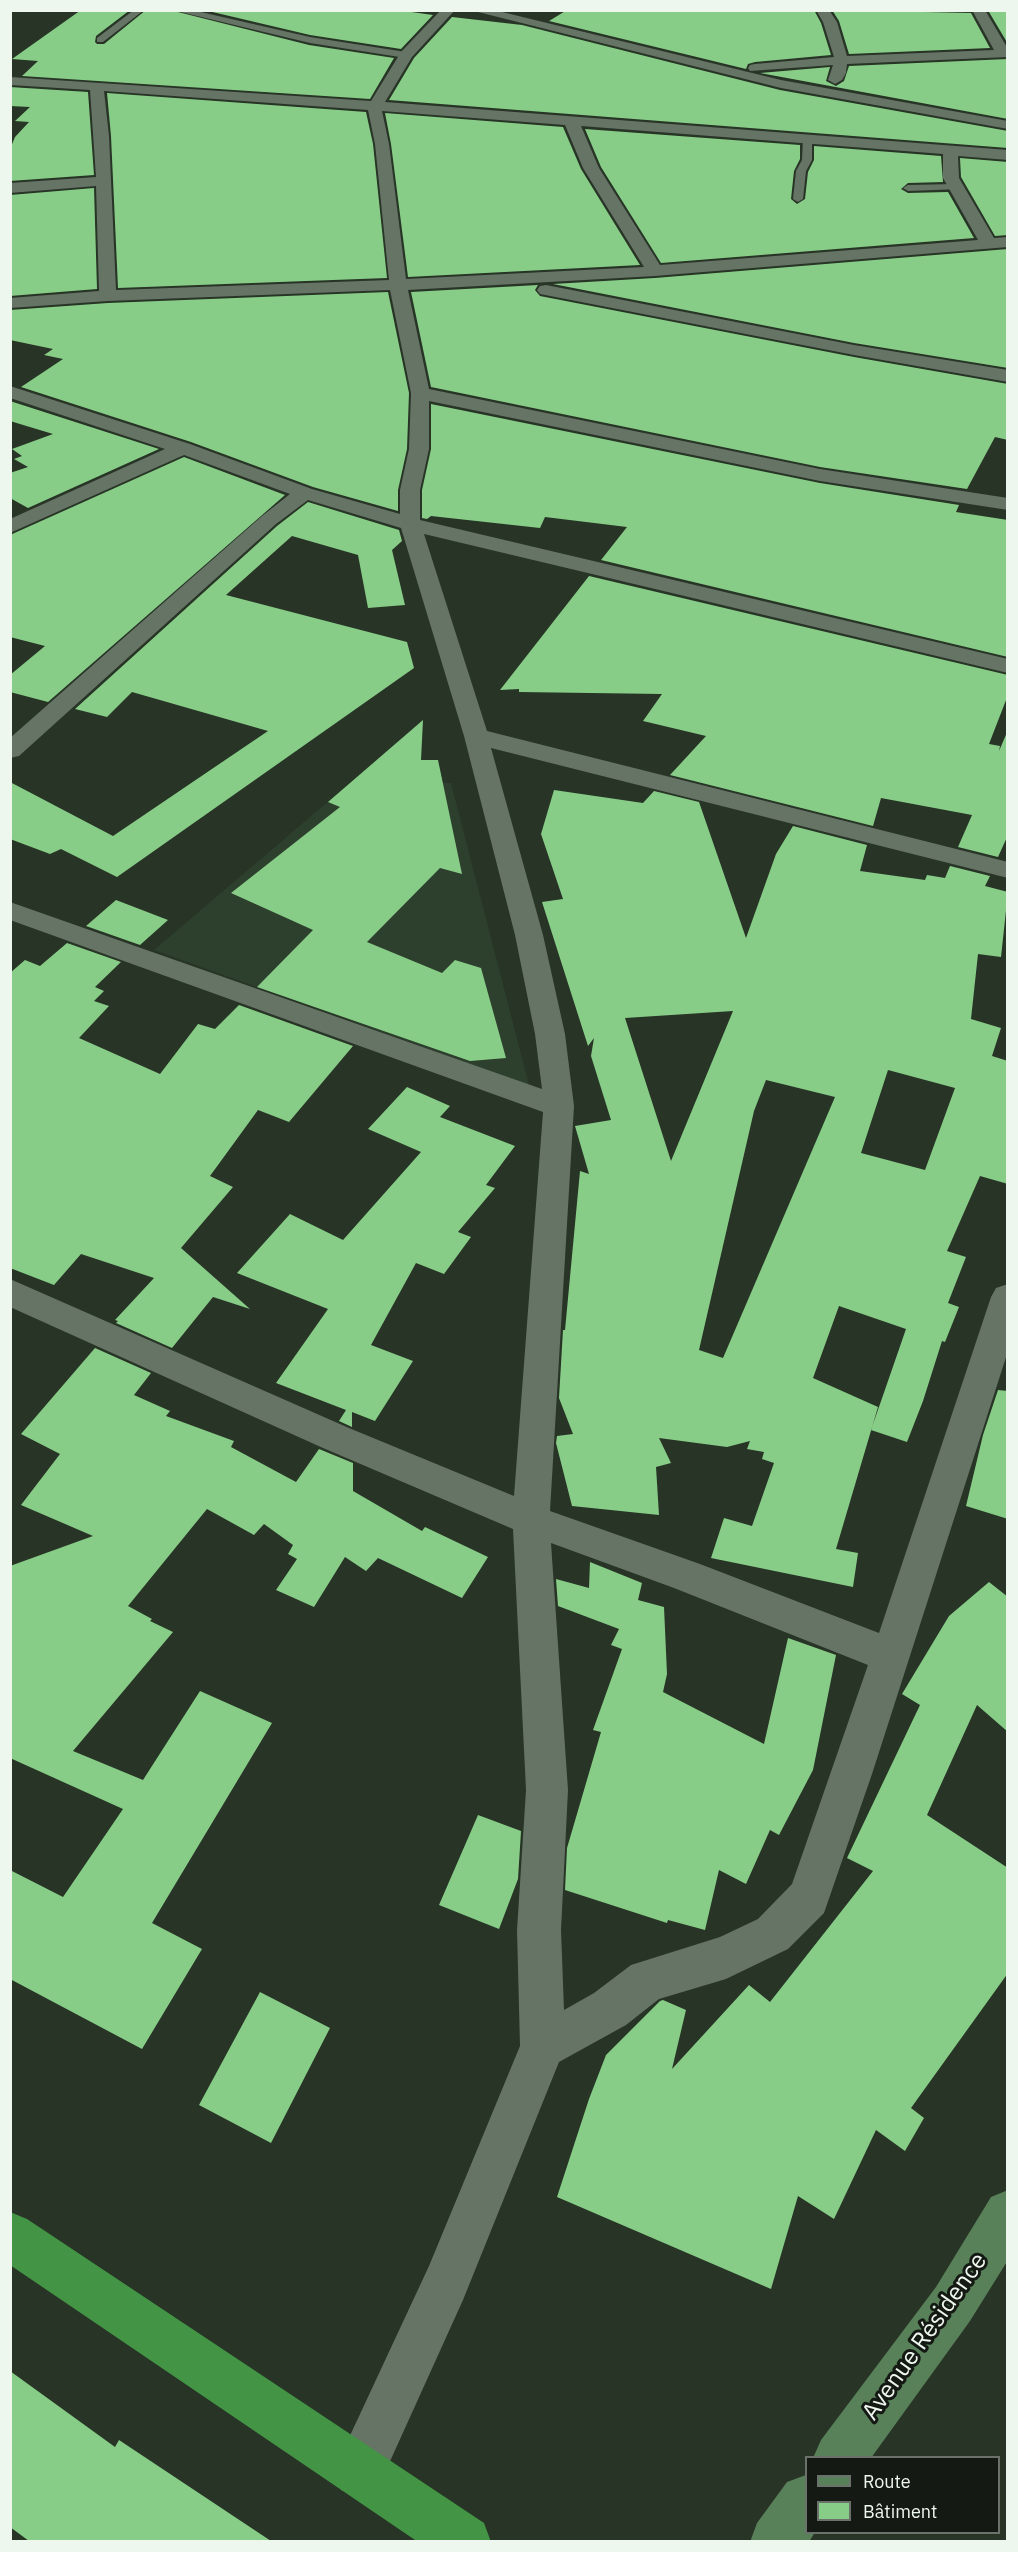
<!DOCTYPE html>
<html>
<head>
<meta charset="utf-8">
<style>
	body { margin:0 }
	#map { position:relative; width:1018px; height:2552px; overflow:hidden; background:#273426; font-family:"IBM Plex Sans",sans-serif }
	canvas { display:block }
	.frame { position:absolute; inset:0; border:12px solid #eef7ee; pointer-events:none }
	.legend { position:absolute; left:805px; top:2456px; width:195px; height:78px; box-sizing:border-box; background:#141913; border:2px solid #6b726b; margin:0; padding:8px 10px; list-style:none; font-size:18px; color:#eef7ee }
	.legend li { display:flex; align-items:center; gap:12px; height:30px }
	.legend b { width:30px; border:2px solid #6b726b }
</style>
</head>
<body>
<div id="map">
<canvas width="1018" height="2552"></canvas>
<div class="frame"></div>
<ul class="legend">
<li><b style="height:8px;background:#588059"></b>Route</li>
<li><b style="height:16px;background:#88cd87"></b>Bâtiment</li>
</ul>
</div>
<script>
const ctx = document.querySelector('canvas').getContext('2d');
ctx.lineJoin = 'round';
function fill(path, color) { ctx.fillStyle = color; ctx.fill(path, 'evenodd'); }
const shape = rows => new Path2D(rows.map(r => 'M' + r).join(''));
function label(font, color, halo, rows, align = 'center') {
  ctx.font = font + ' "IBM Plex Sans",sans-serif'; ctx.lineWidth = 6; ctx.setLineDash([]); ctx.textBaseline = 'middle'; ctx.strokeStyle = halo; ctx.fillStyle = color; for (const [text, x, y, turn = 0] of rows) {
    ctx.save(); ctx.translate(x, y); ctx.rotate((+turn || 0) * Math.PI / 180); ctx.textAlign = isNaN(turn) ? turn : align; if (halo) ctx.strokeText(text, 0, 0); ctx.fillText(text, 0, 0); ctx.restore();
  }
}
fill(shape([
	[357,777,451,783,529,1085,154,950]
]), '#2d3f2d');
fill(shape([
	[81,10,130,10,96,36,95,42,97,44,104,44,146,10,170,10,309,45,394,58,370,99,22,76,38,61,12,59],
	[204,10,397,10,433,15,401,49,310,35],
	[567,10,814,10,821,23,831,55,755,62,748,64,746,69,549,21],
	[832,10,971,13,990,48,849,54,839,21],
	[989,12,1008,12,1008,44],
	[452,17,522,25,780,90,1008,131,1008,148,389,100,414,58],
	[1008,59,1008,119,760,73,830,67,826,81,836,86,844,81,849,66],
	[10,87,88,92,94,175,10,181,10,149,15,137,29,122,15,121,30,107,10,106],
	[107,93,366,112,373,144,387,278,118,288,111,136],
	[385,113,563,127,581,169,640,265,408,277,391,144],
	[585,129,800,145,800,159,794,171,791,199,797,204,805,199,808,172,814,160,814,146,941,156,943,182,908,183,901,189,908,193,948,192,974,238,661,263,601,167],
	[960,158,1008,162,1008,235,995,236,961,177],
	[94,188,97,289,10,296,10,195],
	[1008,249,1008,368,854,343,553,284,655,278],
	[538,285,535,290,540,296,854,357,1008,384,1008,440,995,437,967,489,820,467,431,387,411,292],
	[388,292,409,393,407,449,398,490,398,511,313,487,191,442,21,387,63,359,44,355,53,349,10,340,10,310,108,303],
	[10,401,159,449,28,508,10,498,10,473,28,467,14,459,22,456,12,449,53,434,10,421],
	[431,404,820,483,959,505,956,512,1008,520,1008,657,601,560,627,527,545,517,540,528,431,516,427,519,422,518,422,490,431,449],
	[184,457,285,495,48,702,10,692,10,675,45,646,10,637,10,535],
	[308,502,399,530,402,541,392,550,405,605,368,608,358,555,292,536,226,595,407,642,414,668,117,877,61,849,50,854,10,839,10,782,113,836,268,731,132,692,107,717,75,709,277,526],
	[589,576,1008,675,1008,695,989,744,1000,746,999,751,1008,730,1008,835,998,857,958,847,972,815,881,798,873,826,670,775,706,736,643,721,662,694,519,692,519,689,500,690],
	[423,720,421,760,438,760,462,874,440,868,367,942,442,973,455,960,481,968,506,1058,470,1061,257,987,313,930,231,893,340,807,328,802],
	[554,790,643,803,654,791,699,802,746,938,776,854,793,826,867,845,860,871,925,880,927,875,945,878,950,866,990,876,985,886,1008,892,1001,957,978,954,971,1019,1001,1028,992,1056,1008,1061,1008,1184,980,1176,947,1251,966,1257,948,1303,959,1307,945,1342,942,1341,923,1401,907,1442,871,1430,906,1329,839,1306,813,1378,878,1407,836,1549,858,1553,853,1587,711,1558,724,1518,752,1526,774,1463,762,1459,764,1452,747,1449,750,1441,727,1447,659,1438,671,1463,656,1467,659,1515,572,1506,556,1443,557,1436,573,1434,559,1398,563,1330,565,1330,580,1171,589,1174,575,1126,611,1120,591,1056,594,1038,588,1046,542,902,563,899,541,834],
	[733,1011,671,1161,625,1018],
	[888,1070,955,1088,925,1170,861,1153],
	[766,1080,835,1097,723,1358,699,1350,754,1111],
	[116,900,168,920,140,945,86,926],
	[67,943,121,962,95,987,104,991,94,1001,109,1006,79,1038,160,1074,198,1024,215,1029,239,1005,353,1046,289,1122,258,1110,210,1176,233,1187,181,1248,250,1309,213,1297,172,1348,116,1323,118,1321,115,1320,154,1278,81,1254,54,1285,10,1268,10,973,25,960,40,966],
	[407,1087,450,1106,440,1117,515,1146,486,1185,495,1188,458,1232,471,1237,444,1274,416,1263,371,1345,413,1361,375,1421,352,1412,352,1427,339,1421,346,1410,276,1383,328,1309,237,1273,290,1214,343,1240,421,1152,368,1129],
	[95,1348,151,1373,134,1395,170,1411,166,1416,234,1441,231,1447,296,1482,319,1449,353,1463,353,1491,422,1531,425,1527,488,1557,462,1598,378,1558,366,1571,345,1557,314,1607,276,1590,297,1559,288,1554,293,1545,264,1524,254,1535,207,1509,128,1606,152,1619,150,1621,173,1632,73,1751,143,1780,200,1691,272,1723,152,1923,202,1949,142,2049,10,1979,10,1870,63,1897,123,1809,10,1758,10,1566,93,1536,21,1505,60,1454,21,1434],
	[998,1390,1008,1391,1008,1519,966,1506,983,1435],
	[590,1562,642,1583,638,1600,664,1607,667,1674,663,1692,764,1744,788,1638,836,1655,813,1770,779,1835,770,1830,746,1884,719,1870,705,1930,668,1920,667,1923,565,1890,567,1848,601,1732,593,1730,622,1649,611,1645,619,1629,558,1606,556,1579,589,1588],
	[989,1582,1008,1597,1008,1732,977,1705,927,1815,1008,1868,1008,1973,911,2108,924,2118,905,2151,876,2130,834,2219,798,2196,771,2289,557,2197,589,2099,606,2055,660,2001,663,2000,686,2010,672,2069,749,1985,770,2002,873,1871,847,1858,920,1705,902,1694,949,1616],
	[478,1815,521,1831,518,1879,499,1929,439,1905],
	[260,1992,330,2028,271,2143,199,2105],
	[10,2371,115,2447,119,2440,271,2541,29,2541,10,2527]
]), '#88cd87');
fill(shape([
	[134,10,144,10,103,42,97,42,97,38,134,10],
	[172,10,192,10,310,37,406,52,411,55,406,58,310,43,172,10],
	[803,138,812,140,812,160,806,171,803,199,798,202,793,199,796,171,802,160,803,138],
	[956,184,961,187,960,189,908,191,903,188,908,185,956,184]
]), '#657464');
fill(shape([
	[441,10,455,10,412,57,385,102,1008,150,1008,160,958,156,959,178,994,238,1008,237,1008,247,655,276,408,290,429,389,820,469,1008,498,1008,510,820,481,429,401,429,449,420,490,420,520,1008,659,1008,673,424,534,487,731,1008,862,1008,878,491,748,543,935,565,1034,574,1106,550,1511,700,1564,879,1633,991,1297,996,1288,1008,1284,1008,1351,872,1774,824,1913,788,1949,726,1979,659,1999,626,2025,559,2062,463,2300,377,2490,359,2498,341,2490,333,2472,429,2266,520,2046,517,1930,526,1790,513,1529,323,1448,10,1307,10,1279,349,1428,514,1496,543,1112,10,920,10,902,542,1089,535,1034,515,935,464,736,401,528,308,500,276,524,19,756,10,758,10,738,262,516,290,494,184,455,10,533,10,519,165,449,10,398,10,386,190,444,312,489,400,514,400,490,409,449,411,393,390,290,108,301,10,308,10,298,99,291,96,186,10,193,10,183,96,177,90,90,10,85,10,77,371,101,401,52,441,10],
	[104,91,368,110,375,144,389,280,116,290,109,136,104,91],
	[382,111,565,125,583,168,644,267,406,279,389,144,382,111],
	[581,126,943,154,943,178,978,240,660,265,599,168,581,126],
	[551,1543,674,1588,868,1665,792,1884,758,1919,720,1937,631,1965,594,1993,564,2010,561,1930,568,1790,551,1543],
	[470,10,494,10,781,80,1008,121,1008,129,781,88,470,10],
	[816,10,829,10,837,22,847,56,994,50,972,10,985,10,1008,49,1008,57,847,64,846,73,842,80,835,84,828,80,833,65,750,71,748,68,750,65,755,64,834,57,823,22,816,10],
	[546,285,854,345,1008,370,1008,382,854,355,540,294,537,290,540,286,546,285]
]), '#657464');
fill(shape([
	[1008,2190,1008,2260,970,2321,871,2458,813,2458,821,2440,936,2287,991,2197,1008,2190],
	[806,2475,806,2532,815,2532,809,2542,750,2542,757,2523,787,2482,806,2475]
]), '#588059');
fill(shape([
	[10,2212,27,2219,484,2523,491,2542,418,2542,10,2265,10,2212]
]), '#449446');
label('24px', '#eef7ee', '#141913', [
	["Avenue Résidence",925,2337,-55]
]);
</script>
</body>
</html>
